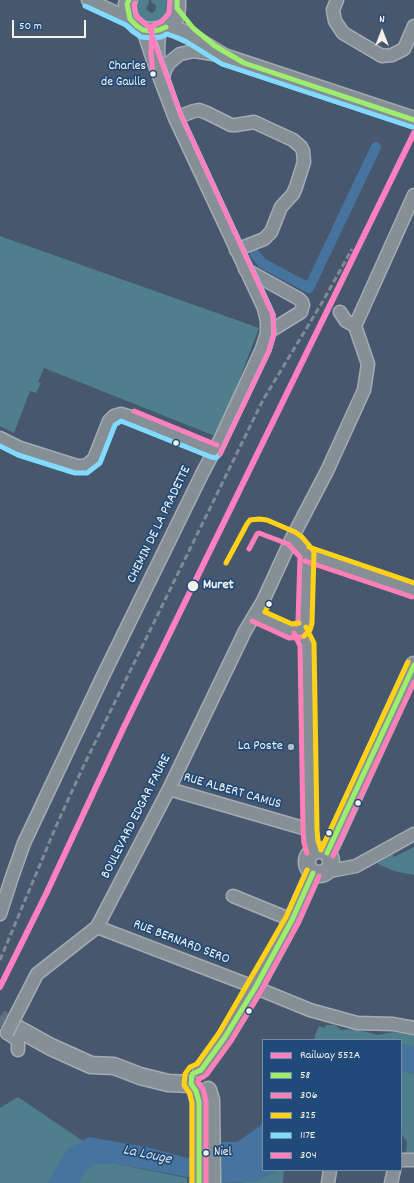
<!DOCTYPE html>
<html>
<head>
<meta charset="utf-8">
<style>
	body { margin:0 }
	#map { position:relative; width:414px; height:1183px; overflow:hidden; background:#47586e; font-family:Dekko,sans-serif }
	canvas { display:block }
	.legend { position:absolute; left:262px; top:1039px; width:140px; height:132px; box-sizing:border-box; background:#1f4a7a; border:1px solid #748da6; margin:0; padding:5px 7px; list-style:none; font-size:12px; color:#f4f1e8 }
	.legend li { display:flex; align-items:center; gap:8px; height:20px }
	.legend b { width:20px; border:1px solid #748da6 }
	.north { position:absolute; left:362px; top:12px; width:40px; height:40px; -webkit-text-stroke:3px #1f4a7a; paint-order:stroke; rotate:0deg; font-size:11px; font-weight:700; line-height:16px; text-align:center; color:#f4f1e8 }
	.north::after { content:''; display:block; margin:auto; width:14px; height:18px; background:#f4f1e8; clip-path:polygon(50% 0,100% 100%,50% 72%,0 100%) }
	.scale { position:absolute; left:12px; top:20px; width:74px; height:18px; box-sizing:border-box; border:2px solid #f4f1e8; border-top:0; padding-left:5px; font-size:12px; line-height:14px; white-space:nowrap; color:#f4f1e8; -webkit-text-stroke:3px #1f4a7a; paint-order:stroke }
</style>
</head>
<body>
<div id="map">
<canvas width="414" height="1183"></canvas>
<ul class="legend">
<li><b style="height:5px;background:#ff80c2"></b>Railway 552A</li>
<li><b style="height:5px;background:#9eee6e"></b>58</li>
<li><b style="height:5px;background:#ff80b8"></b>306</li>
<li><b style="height:5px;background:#ffd217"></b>325</li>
<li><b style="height:5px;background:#80dbff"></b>117E</li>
<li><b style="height:5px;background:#ff80be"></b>304</li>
</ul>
<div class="north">N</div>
<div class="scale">50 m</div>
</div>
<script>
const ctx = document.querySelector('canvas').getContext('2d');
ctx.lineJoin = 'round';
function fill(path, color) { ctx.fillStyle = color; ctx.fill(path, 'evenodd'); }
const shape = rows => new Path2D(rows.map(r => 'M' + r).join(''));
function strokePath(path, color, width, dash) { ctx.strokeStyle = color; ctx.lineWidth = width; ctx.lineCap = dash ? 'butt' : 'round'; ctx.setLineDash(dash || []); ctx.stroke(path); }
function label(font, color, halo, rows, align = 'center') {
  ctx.font = font + ' Dekko,sans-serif'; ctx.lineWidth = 3.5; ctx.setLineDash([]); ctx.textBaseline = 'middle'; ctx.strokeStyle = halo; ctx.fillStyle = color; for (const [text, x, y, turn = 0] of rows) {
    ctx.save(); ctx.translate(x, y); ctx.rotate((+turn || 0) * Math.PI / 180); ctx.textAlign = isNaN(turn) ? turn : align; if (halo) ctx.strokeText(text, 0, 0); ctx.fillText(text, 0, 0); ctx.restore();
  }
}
fill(shape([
	[135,0,149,0,149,3,147,6,146,9,150,12,152,13,155,11,156,7,155,4,152,3,151,0,167,0,169,7,168,12,166,17,158,23,148,24,136,16],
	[0,236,259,328,233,396,215,436,44,368,38,382,41,383,36,393,30,391,14,433,0,426],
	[414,847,414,875,394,871,378,864,379,860,390,851,394,857],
	[326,1025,335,1025,341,1030,355,1029,378,1035,393,1032,414,1034,414,1047,401,1044,401,1040,315,1040,315,1035,319,1026,325,1028],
	[401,1070,414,1074,414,1156,407,1155,406,1153,407,1142,401,1133],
	[18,1097,117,1164,187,1178,187,1183,0,1183,0,1108],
	[277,1170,284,1170,283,1183,234,1183,248,1182,259,1180]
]), '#4f7e8c');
fill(shape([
	[401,1044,414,1047,414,1074,401,1070],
	[263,1121,263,1170,277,1170,259,1180,248,1182,219,1183,117,1164,95,1164,83,1174,79,1183,47,1183,68,1149,89,1137,150,1148,187,1158,222,1142,237,1142,260,1126]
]), '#47749f');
strokePath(shape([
	[255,254,262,263,309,288,376,147]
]), '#47749f', 10);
strokePath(shape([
	[0,1017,13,1026]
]), '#616f80', 16, [16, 8]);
const minor = shape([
	[88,0,130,19],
	[337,0,333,10,335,21,343,33,382,56,392,55,404,49,414,26],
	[159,30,158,52,159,65],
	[162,82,165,70,169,63,180,54,194,51,213,54],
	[175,118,194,111,199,110,207,113,231,125,236,125,254,122,293,140,301,147,303,151,304,162,296,187,293,194,281,207,271,232,264,239,236,250],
	[245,269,299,299,302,302,303,305,301,312,267,333],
	[355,326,414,195],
	[0,438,20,448,77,466,86,466,94,459,109,421,114,416,121,414,131,417,214,451],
	[292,538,307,554,305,622,304,627,300,630],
	[307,554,414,590],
	[255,615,291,631,300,630],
	[300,630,307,644,310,830,311,842,314,851],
	[169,789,310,830],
	[329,869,335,870,356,866,414,834],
	[233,896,292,920],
	[0,914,12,877,24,843,102,678,202,474,222,436,262,349,267,333,267,321,264,308,175,118,153,60,143,30],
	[97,927,249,985,310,1010,357,1023,393,1024,414,1028],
	[15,1017,37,974,97,927,169,789,245,631,263,601,292,538,327,471,364,390,368,364,355,326,346,321,340,312],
	[7,1033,18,1040,18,1050],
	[401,1160,414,1160],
	[328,1183,330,1170],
	[391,1183,394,1170]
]);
const major = shape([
	[129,0,127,4,130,19,137,26,143,30,151,31,159,30,166,27,172,22,176,16,177,8,177,0],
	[166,27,175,29,188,35,224,57,236,61,414,120],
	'307 862a12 12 0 1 1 24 0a12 12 0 1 1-24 0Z',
	[327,853,332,844,414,665],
	[13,1026,51,1047,91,1065,114,1066,140,1076,168,1083,191,1084],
	[201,1070,225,1037,255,988,292,920,313,873],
	[208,1090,211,1100,212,1183],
	[196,1091,199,1102,199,1183]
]);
strokePath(minor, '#a4abb3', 15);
strokePath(major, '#a4abb3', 19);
strokePath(minor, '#878f96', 12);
strokePath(major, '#878f96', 16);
strokePath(shape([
	[0,960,57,824,84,765,263,400,323,301,352,249]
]), '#818a94', 3, [6, 3]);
const minorBridge = shape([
	[7,1033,15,1017]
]);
strokePath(minorBridge, '#a4abb3', 15, []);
strokePath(minorBridge, '#878f96', 12);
strokePath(shape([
	[129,0,127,4,130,19,137,26,143,30,151,31,159,30,166,27],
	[177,0,177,8,193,28,215,46,244,63,414,120],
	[327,853,414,665],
	[201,1070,225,1037,255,988,292,920,313,873],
	[199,1183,199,1102,196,1091,191,1084,192,1074,201,1070]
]), '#9eee6e', 5);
strokePath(shape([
	[249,549,257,534,259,533,288,544,300,557,298,621,296,624],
	[305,561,412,597],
	[252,621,289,638,301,637],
	[294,633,300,646,303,830,304,843,307,853],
	[333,856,414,682],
	[207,1074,231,1041,261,991,298,923,319,876],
	[203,1077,199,1079,198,1082,203,1089,206,1101,206,1183]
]), '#ff80b8', 5);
strokePath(shape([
	[309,547,414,583],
	[226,563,247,524,250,520,259,519,267,520,295,532,302,537,313,550,314,553,312,623,310,630,304,636],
	[269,604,265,612,292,624,299,623],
	[306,627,314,643,317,830,318,841,321,849],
	[321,850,408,662],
	[192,1183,192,1103,190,1094,184,1085,185,1074,190,1067,197,1064,219,1033,286,917,307,870]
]), '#ffd217', 5);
strokePath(shape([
	[85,6,126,25,133,31,141,37,151,38,161,37,167,34,173,36,185,41,222,64,412,127],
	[0,446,18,455,75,473,87,473,100,463,115,425,121,421,211,457,216,458,220,454,269,351,274,334,273,314,181,115,150,28]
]), '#80dbff', 5);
strokePath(shape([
	[135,3,134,5,136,16,149,27,181,115,273,315,274,334,269,351,220,454],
	[153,74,151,52,152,28,154,25,162,21,169,13,170,0],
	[134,411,217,445]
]), '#ff80be', 5);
strokePath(shape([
	[0,987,46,894,123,729,414,133]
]), '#ff80c2', 6);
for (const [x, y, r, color] of [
	[153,74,3.5,"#f4f1e8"],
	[176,443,3.5,"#f4f1e8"],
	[193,586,6,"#f4f1e8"],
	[269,604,3.5,"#f4f1e8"],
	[291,747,4,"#b7bbbd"],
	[358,803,3.5,"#f4f1e8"],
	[329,833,3.5,"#f4f1e8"],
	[249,1011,3.5,"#f4f1e8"],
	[206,1153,3.5,"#f4f1e8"]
]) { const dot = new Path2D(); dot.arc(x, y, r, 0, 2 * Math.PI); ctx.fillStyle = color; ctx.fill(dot); strokePath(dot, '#1f4a7a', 1.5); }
label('13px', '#f4f1e8', '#1f4a7a', [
	["Charles",146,67],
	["de Gaulle",146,83],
	["Niel",214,1153,"left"]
], 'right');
label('14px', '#f4f1e8', '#1f4a7a', [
	["CHEMIN DE LA PRADETTE",160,525,-64],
	["RUE ALBERT CAMUS",232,792,16],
	["BOULEVARD EDGAR FAURE",137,817,-63],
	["RUE BERNARD SERO",181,943,21]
]);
label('bold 14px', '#f4f1e8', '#1f4a7a', [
	["Muret",203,586]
], 'left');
label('14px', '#f4f1e8', '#1f4a7a', [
	["La Poste",283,747]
], 'right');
label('italic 15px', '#dadfde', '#1f4a7a', [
	["La Louge",147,1156,12]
]);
</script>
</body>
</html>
